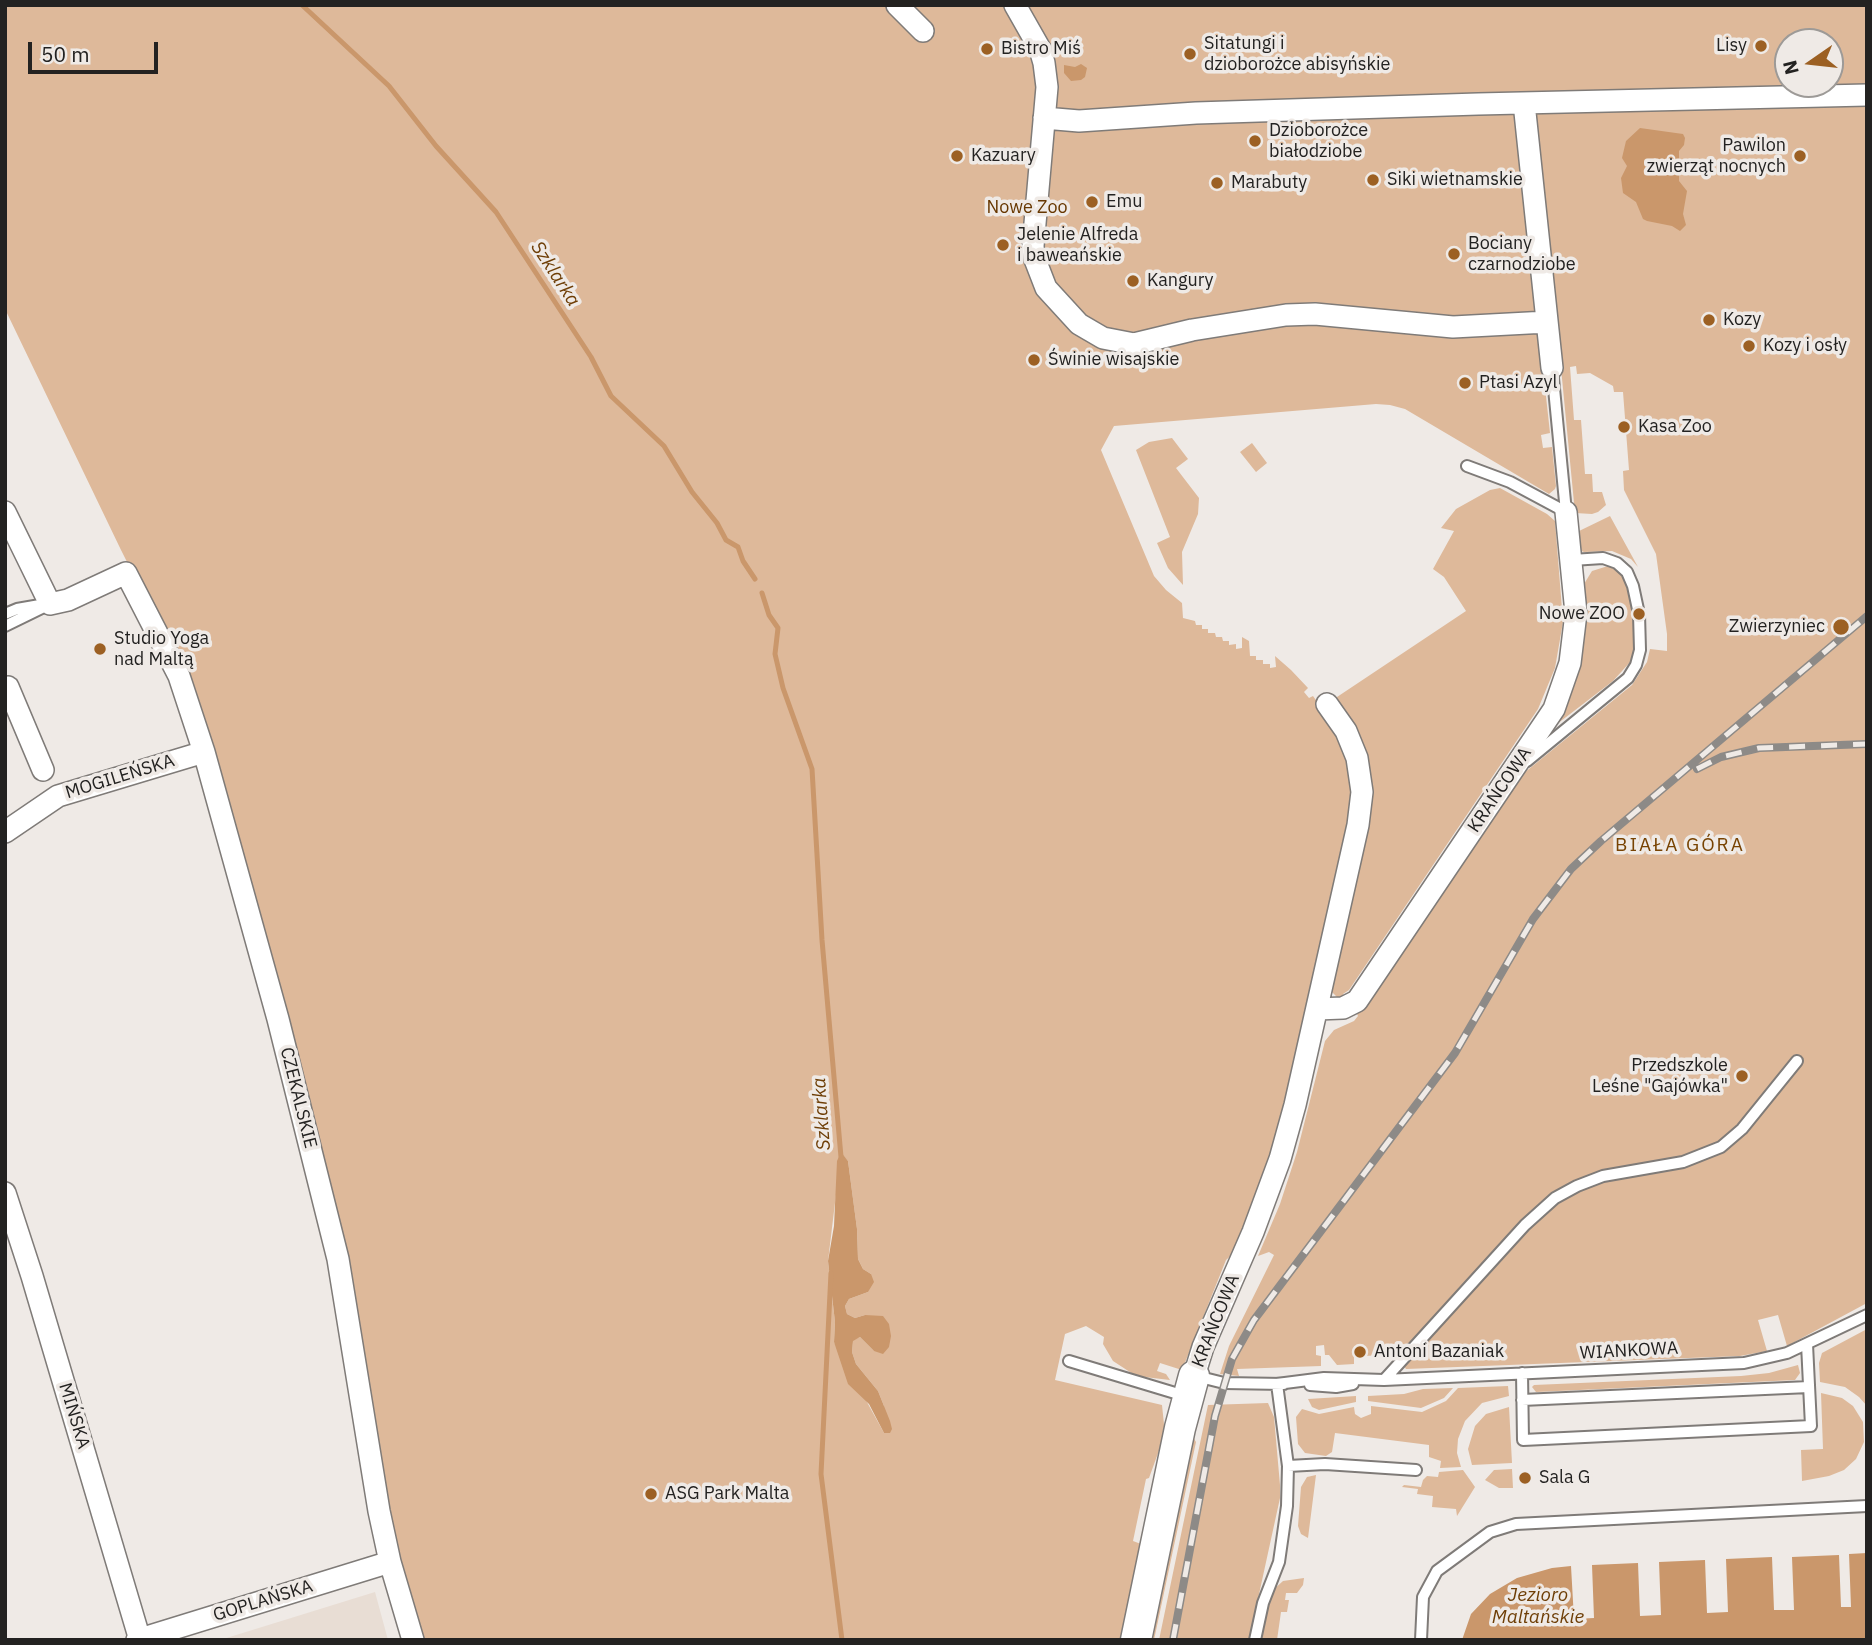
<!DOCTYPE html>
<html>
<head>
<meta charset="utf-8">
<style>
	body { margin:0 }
	#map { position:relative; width:1872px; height:1645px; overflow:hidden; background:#efeae6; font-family:"IBM Plex Sans",sans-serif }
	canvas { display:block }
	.frame { position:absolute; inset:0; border:7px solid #232221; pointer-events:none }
	.north { position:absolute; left:1774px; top:28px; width:70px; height:70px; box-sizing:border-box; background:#efeae6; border:2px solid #9d9a97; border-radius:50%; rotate:256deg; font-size:19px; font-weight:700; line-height:28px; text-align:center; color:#232221 }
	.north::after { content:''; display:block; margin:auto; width:24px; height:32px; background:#9c6023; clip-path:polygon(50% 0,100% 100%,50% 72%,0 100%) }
	.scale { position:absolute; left:28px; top:42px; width:130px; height:32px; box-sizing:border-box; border:4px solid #232221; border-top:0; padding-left:9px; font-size:21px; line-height:24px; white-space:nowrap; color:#232221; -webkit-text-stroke:5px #efeae6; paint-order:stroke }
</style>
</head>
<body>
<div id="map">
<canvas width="1872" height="1645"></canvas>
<div class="frame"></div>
<div class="north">N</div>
<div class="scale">50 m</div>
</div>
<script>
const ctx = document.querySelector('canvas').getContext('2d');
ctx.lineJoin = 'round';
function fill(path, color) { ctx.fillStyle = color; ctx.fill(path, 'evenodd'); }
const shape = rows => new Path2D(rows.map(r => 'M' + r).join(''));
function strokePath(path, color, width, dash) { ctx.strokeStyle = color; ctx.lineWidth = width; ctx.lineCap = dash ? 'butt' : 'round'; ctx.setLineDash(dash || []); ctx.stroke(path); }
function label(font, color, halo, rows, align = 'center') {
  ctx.font = font + ' "IBM Plex Sans",sans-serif'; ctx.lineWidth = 7; ctx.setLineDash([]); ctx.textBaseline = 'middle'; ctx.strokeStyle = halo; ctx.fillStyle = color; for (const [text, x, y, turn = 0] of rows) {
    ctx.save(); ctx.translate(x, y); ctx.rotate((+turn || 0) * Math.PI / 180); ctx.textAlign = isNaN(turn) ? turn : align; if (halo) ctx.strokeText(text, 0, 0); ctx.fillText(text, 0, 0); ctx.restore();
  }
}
fill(shape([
	[375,1592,388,1640,220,1640]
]), '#e8ddd4');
fill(shape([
	[5,5,1867,5,1867,1303,1787,1346,1778,1315,1758,1320,1767,1351,1740,1356,1406,1369,1404,1366,1424,1329,1400,1354,1365,1356,1365,1348,1354,1349,1354,1364,1337,1365,1329,1355,1325,1355,1324,1345,1316,1346,1316,1355,1321,1356,1321,1366,1237,1369,1239,1376,1220,1374,1229,1346,1274,1255,1269,1252,1258,1256,1280,1204,1297,1152,1325,1041,1334,1030,1354,1021,1358,1016,1356,1012,1524,773,1632,685,1647,662,1650,649,1667,651,1667,634,1656,554,1624,490,1623,471,1629,470,1623,392,1614,392,1613,386,1590,373,1577,374,1576,366,1570,367,1574,420,1581,420,1585,474,1592,474,1593,492,1602,492,1606,505,1598,512,1592,514,1575,513,1561,368,1543,369,1550,433,1541,435,1543,448,1552,447,1556,486,1555,489,1549,494,1405,409,1390,405,1376,404,1114,426,1101,450,1154,576,1166,590,1182,603,1183,618,1195,621,1196,625,1202,625,1202,629,1208,629,1208,633,1215,633,1216,637,1222,637,1223,641,1229,641,1229,645,1236,644,1236,649,1242,648,1242,637,1249,641,1250,656,1256,656,1256,660,1263,660,1263,664,1270,664,1270,668,1276,667,1275,656,1291,670,1308,688,1304,692,1309,698,1313,696,1343,738,1356,792,1276,1147,1237,1250,1226,1260,1182,1370,1160,1363,1157,1371,1166,1374,1170,1380,1136,1376,1113,1361,1103,1344,1104,1337,1086,1326,1065,1334,1055,1380,1162,1405,1165,1434,1149,1478,1146,1479,1133,1541,1141,1544,1128,1640,422,1640,389,1516,341,1237,317,1129,199,705,121,550,5,309],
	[1788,42,1830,42,1830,84,1788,84],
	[841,1153,848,1161,857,1229,858,1259,863,1269,871,1274,868,1292,849,1299,845,1306,847,1314,855,1318,865,1315,874,1351,860,1337,853,1340,852,1352,856,1364,878,1391,884,1406,884,1433,834,1342,835,1322,828,1261],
	[1172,438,1188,459,1176,468,1199,498,1198,514,1182,552,1183,585,1168,568,1157,543,1170,537,1136,450,1149,442],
	[1252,443,1267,463,1256,472,1240,452],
	[1500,488,1547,514,1555,521,1563,622,1555,668,1538,709,1349,990,1343,994,1344,999,1338,998,1331,991,1367,814,1334,699,1466,611,1444,577,1433,569,1454,531,1441,528,1456,509,1490,490],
	[1610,516,1638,567,1631,559,1612,551,1584,552,1579,550,1577,532],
	[1608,566,1622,573,1628,582,1636,642,1635,652,1631,661,1613,681,1557,724,1584,584,1592,571],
	[1867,1329,1867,1406,1859,1397,1845,1387,1820,1382,1819,1363,1822,1353],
	[1798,1365,1800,1373,1795,1380,1536,1392,1532,1387,1534,1385,1741,1376,1769,1373],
	[1508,1386,1509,1396,1482,1403,1465,1421,1458,1439,1457,1453,1461,1467,1440,1468,1441,1461,1429,1457,1429,1445,1335,1433,1332,1452,1326,1456,1305,1453,1298,1444,1296,1417,1302,1409,1319,1414,1354,1407,1355,1414,1361,1418,1371,1414,1371,1406,1422,1412,1446,1401,1458,1388],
	[1453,1388,1444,1398,1421,1408,1368,1401,1368,1396,1404,1394,1423,1389],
	[1821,1393,1842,1398,1853,1406,1863,1422,1864,1442,1856,1459,1844,1470,1829,1476,1802,1481,1801,1450,1823,1449],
	[1356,1396,1356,1402,1319,1410,1312,1407,1308,1399],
	[1268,1403,1274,1417,1280,1485,1280,1498,1249,1640,1159,1640,1208,1405],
	[1509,1407,1512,1463,1472,1465,1468,1449,1475,1426,1486,1414],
	[1193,1437,1196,1442,1154,1640,1150,1640],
	[1512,1469,1513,1488,1499,1488,1485,1480,1494,1470],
	[1463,1470,1475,1487,1457,1516,1456,1509,1432,1507,1433,1496,1417,1494,1418,1489,1402,1487,1404,1485,1421,1487,1423,1480,1427,1476,1438,1477,1439,1472],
	[1316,1475,1308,1538,1301,1534,1298,1526,1301,1487,1307,1477],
	[1304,1578,1303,1585,1297,1593,1286,1593,1285,1600,1289,1600,1287,1612,1281,1612,1277,1640,1260,1640,1272,1591,1283,1581]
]), '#deb99a');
fill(shape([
	[1081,64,1087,68,1085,77,1081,80,1071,81,1064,73,1064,65,1075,67],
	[1640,128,1683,134,1685,138,1684,145,1679,151,1679,181,1687,191,1683,214,1686,225,1680,231,1672,226,1647,221,1643,219,1636,202,1623,193,1621,178,1627,166,1622,158,1626,141],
	[841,1152,848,1161,857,1229,858,1259,863,1269,871,1274,874,1282,868,1292,849,1299,845,1306,847,1314,855,1318,865,1315,883,1316,889,1324,891,1336,889,1347,883,1354,874,1351,860,1337,853,1341,852,1352,856,1364,878,1391,890,1421,892,1429,890,1433,884,1433,869,1404,848,1384,834,1342,835,1322,828,1261,834,1226,837,1161],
	[1867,1553,1867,1640,1462,1640,1471,1614,1490,1594,1517,1578,1552,1568,1571,1566,1574,1619,1594,1618,1592,1565,1638,1563,1640,1616,1661,1615,1659,1562,1705,1560,1707,1613,1728,1612,1726,1559,1772,1557,1774,1610,1794,1610,1792,1557,1839,1555,1841,1607,1851,1607,1849,1554]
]), '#ca976b');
strokePath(shape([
	[302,5,389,86,436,146,496,212,591,357,611,396,664,446,692,492,717,523,726,540,738,547,743,561,755,579],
	[762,593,769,615,778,628,775,654,783,688,812,769,822,940,841,1157],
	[831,1273,821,1474,842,1640]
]), '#ca976b', 5);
const lane = shape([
	[1552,368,1566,512],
	[1467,466,1510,482,1566,512],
	[5,614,17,609,40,605],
	[5,626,50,604],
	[1527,761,1628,678,1636,665,1640,650,1639,614,1633,586,1627,572,1617,563,1603,558,1572,560],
	[1069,1361,1185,1396],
	[1522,1373,1523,1440,1811,1426,1807,1344],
	[1196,1376,1224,1383,1284,1384],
	[1384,1380,1525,1225,1555,1198,1577,1186,1603,1176,1683,1162,1721,1147,1742,1129,1797,1061],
	[1277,1384,1324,1378,1384,1380,1744,1363,1787,1353,1867,1315],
	[1310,1385,1336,1387,1353,1384],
	[1522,1400,1809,1387],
	[1288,1466,1325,1464,1416,1470],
	[1255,1640,1263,1603,1279,1562,1287,1506,1288,1466,1277,1384],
	[1421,1640,1423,1597,1437,1571,1490,1532,1516,1524,1867,1506]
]);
const street = shape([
	[897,5,923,31],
	[1015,5,1040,49,1044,63,1047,87,1033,246,1034,257,1046,288,1079,324,1103,338,1134,344,1192,330,1286,315,1315,314,1453,327,1547,322],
	[1524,103,1552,368],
	[1044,118,1079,121,1196,113,1478,104,1867,95],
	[5,512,50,604,68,600,126,573,179,676,204,752,278,1019,338,1259,379,1511,390,1562,413,1640],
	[5,688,8,687,43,770],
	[5,832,58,796,204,752],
	[1317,1009,1343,1008,1357,1001,1554,709,1570,663,1576,613,1566,512],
	[5,1193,32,1276,140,1640],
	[1194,1376,1203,1347,1253,1232,1280,1159,1295,1105,1358,825,1362,792,1357,758,1346,731,1327,704],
	[137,1640,390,1562]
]);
const secondary = shape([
	[1136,1640,1180,1428,1194,1376]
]);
strokePath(lane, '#7f7b78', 14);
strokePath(street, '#7f7b78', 24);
strokePath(secondary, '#7f7b78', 33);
strokePath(lane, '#fff', 10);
strokePath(street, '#fff', 21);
strokePath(secondary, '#fff', 30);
const rail = shape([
	[1697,769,1721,757,1759,748,1867,744],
	[1173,1640,1215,1416,1232,1359,1254,1320,1455,1053,1533,919,1571,869,1601,841,1867,616]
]);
strokePath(rail, '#8d8a87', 8);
strokePath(rail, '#efeae6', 5, [16]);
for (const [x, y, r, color] of [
	[1761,46,7,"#9c6023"],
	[987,49,7,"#9c6023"],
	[1190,54,7,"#9c6023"],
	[1255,141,7,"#9c6023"],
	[957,156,7,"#9c6023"],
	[1800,156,7,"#9c6023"],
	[1373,180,7,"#9c6023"],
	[1217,183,7,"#9c6023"],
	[1092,202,7,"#9c6023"],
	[1003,245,7,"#9c6023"],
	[1454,254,7,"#9c6023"],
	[1133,281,7,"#9c6023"],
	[1709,320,7,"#9c6023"],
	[1749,346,7,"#9c6023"],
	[1034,360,7,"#9c6023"],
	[1465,383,7,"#9c6023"],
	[1624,427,7,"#9c6023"],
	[1639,614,7,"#9c6023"],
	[1841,627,9,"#9c6023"],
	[100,649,7,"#9c6023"],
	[1742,1076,7,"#9c6023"],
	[1360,1352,7,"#9c6023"],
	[1525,1478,7,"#9c6023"],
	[651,1494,7,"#9c6023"]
]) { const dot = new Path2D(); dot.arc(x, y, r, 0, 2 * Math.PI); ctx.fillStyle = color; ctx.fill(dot); strokePath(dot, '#efeae6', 2.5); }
label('18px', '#232221', '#efeae6', [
	["Sitatungi i",1204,44],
	["dzioborożce abisyńskie",1204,65],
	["Lisy",1747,46,"right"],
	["Bistro Miś",1001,49],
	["Dzioborożce",1269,131],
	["białodziobe",1269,152],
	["Pawilon",1786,146,"right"],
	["zwierząt nocnych",1786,167,"right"],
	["Kazuary",971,156],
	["Siki wietnamskie",1387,180],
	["Marabuty",1231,183],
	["Emu",1106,202],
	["Jelenie Alfreda",1017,235],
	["i baweańskie",1017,256],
	["Bociany",1468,244],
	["czarnodziobe",1468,265],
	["Kangury",1147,281],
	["Kozy",1723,320],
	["Kozy i osły",1763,346],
	["Świnie wisajskie",1048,360],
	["Ptasi Azyl",1479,383],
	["Kasa Zoo",1638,427],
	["Nowe ZOO",1625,614,"right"],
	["Zwierzyniec",1825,627,"right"],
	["Studio Yoga",114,639],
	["nad Maltą",114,660],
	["Przedszkole",1728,1066,"right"],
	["Leśne \"Gajówka\"",1728,1087,"right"],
	["Antoni Bazaniak",1374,1352],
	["Sala G",1539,1478],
	["ASG Park Malta",665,1494]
], 'left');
label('18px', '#673700', '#efeae6', [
	["Nowe Zoo",1027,208]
]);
label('18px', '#232221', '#efeae6', [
	["MOGILEŃSKA",120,777,-17],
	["KRAŃCOWA",1500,790,-56],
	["CZEKALSKIE",298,1098,76],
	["KRAŃCOWA",1216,1321,-68],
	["WIANKOWA",1629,1351,-3],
	["MIŃSKA",74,1416,73],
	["GOPLAŃSKA",263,1601,-17]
]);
label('italic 19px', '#6e3e06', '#efeae6', [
	["Szklarka",555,274,57],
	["Szklarka",822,1114,-94],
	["Jezioro",1538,1596],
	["Maltańskie",1538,1618]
]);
ctx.letterSpacing = '2px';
label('19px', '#784302', '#efeae6', [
	["BIAŁA GÓRA",1680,846]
]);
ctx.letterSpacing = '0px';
</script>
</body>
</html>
